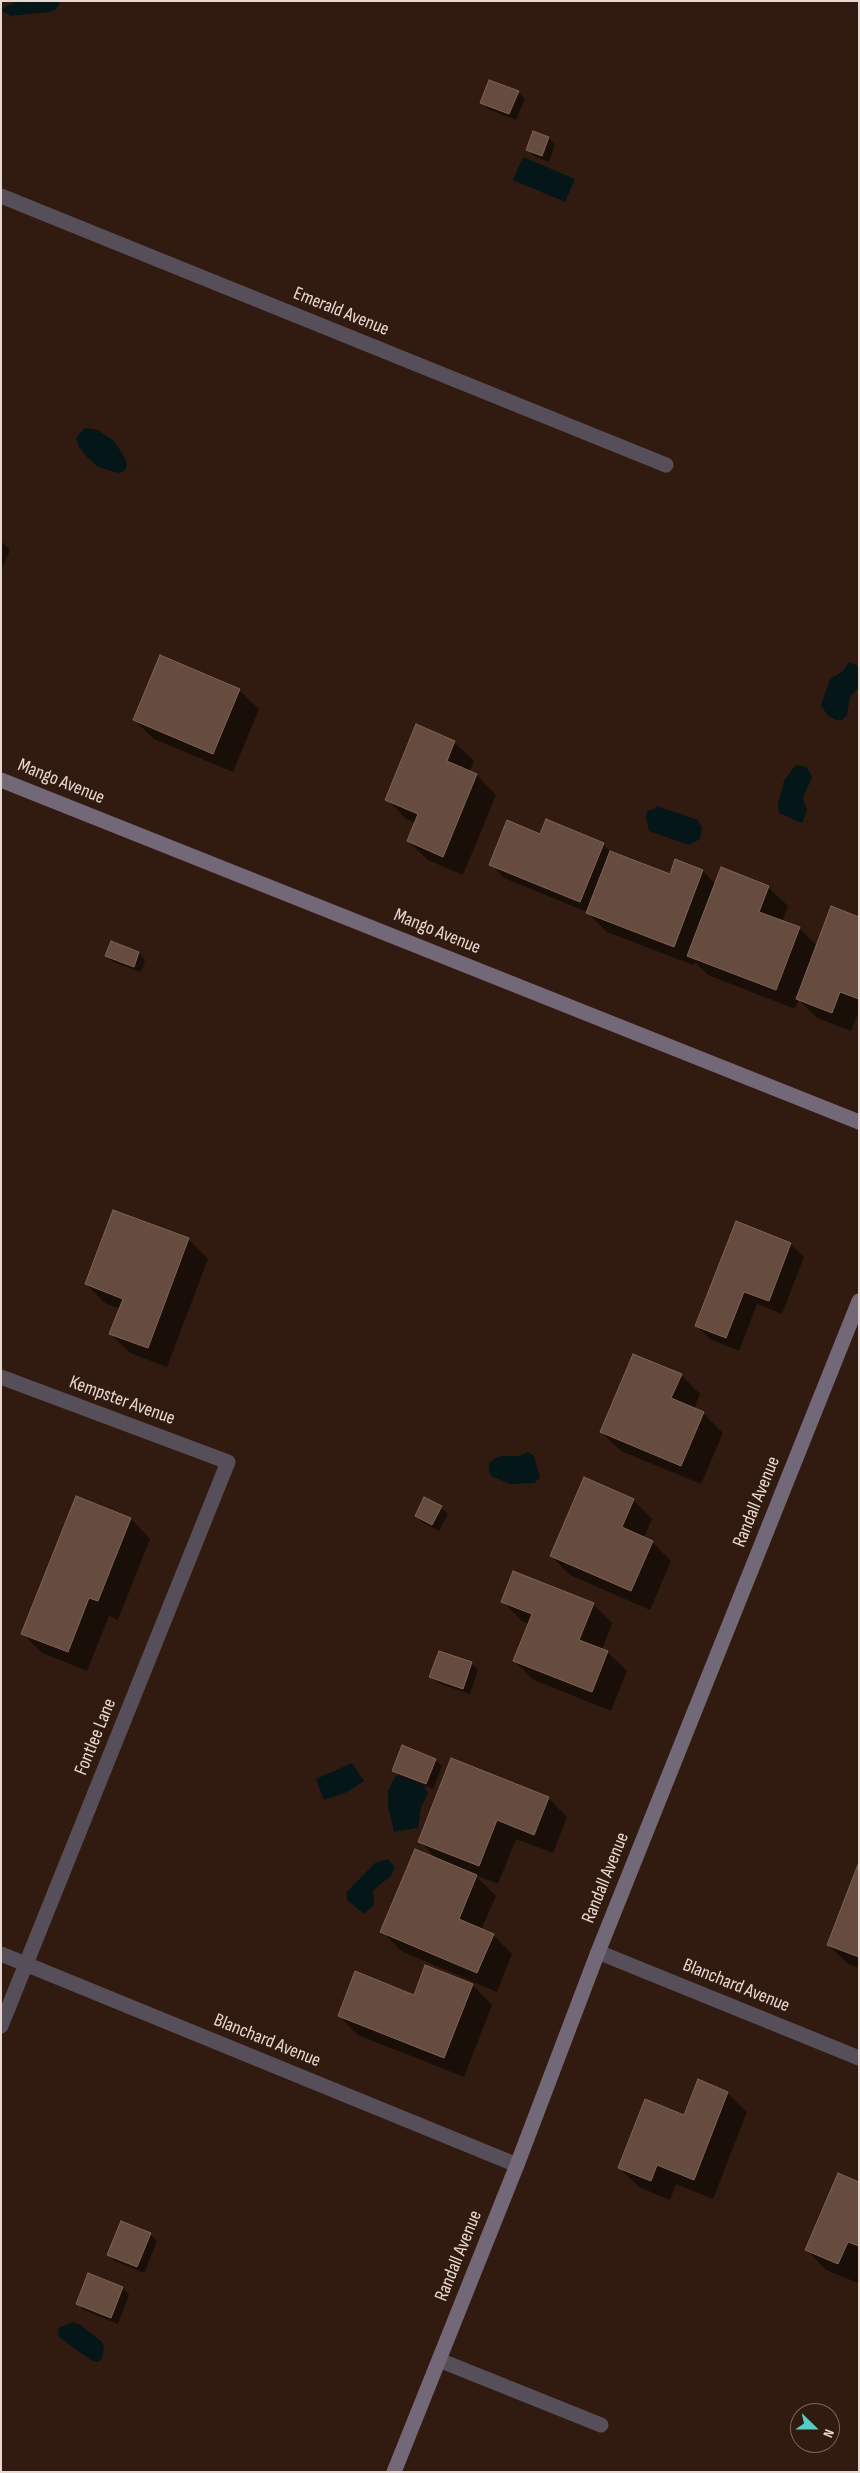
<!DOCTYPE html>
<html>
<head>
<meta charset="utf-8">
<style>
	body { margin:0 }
	#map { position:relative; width:860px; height:2473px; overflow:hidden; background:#311b10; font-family:"Sofia Sans Condensed",sans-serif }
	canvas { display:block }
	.frame { position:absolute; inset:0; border:2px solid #e7d8d0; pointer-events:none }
	.north { position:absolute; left:790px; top:2403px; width:50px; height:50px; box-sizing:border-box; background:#311b10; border:1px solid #7a675d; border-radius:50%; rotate:112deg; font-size:14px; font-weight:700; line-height:20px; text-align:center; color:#e7d8d0 }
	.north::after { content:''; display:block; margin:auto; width:18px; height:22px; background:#54cdc7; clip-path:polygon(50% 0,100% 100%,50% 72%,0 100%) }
</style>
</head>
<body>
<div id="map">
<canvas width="860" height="2473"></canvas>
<div class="frame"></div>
<div class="north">N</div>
</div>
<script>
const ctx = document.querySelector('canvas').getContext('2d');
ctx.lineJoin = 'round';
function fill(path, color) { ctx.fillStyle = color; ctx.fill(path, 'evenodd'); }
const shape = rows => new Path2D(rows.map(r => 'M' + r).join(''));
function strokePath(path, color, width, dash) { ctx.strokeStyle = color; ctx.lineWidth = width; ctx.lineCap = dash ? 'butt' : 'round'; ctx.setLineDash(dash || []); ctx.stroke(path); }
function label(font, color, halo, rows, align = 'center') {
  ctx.font = font + ' "Sofia Sans Condensed",sans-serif'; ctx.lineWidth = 4; ctx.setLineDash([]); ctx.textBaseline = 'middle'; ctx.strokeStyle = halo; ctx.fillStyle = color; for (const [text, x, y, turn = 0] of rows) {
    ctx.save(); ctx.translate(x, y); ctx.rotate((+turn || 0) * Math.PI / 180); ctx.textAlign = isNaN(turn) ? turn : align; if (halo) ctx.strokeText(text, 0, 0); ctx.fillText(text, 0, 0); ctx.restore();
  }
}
fill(shape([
	[17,1,60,1,59,6,55,10,48,12,11,16,2,11,3,8],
	[523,157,575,179,565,202,513,180],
	[85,428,98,430,114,441,125,458,127,464,125,471,118,473,98,467,87,457,79,447,76,438],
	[849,662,859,666,859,687,850,697,847,715,842,720,836,720,828,716,821,705,830,679,842,672],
	[798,765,807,767,812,777,803,798,807,810,802,823,779,813,778,804,784,781,794,767],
	[657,806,698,820,702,828,700,839,689,845,649,831,646,818,647,811,654,809],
	[528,1452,534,1456,540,1478,534,1483,510,1484,491,1476,489,1471,489,1463,494,1459,501,1456,519,1456],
	[352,1763,364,1781,347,1792,324,1800,316,1779],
	[396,1775,424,1786,428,1793,421,1807,418,1828,394,1832,388,1806,388,1791],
	[388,1859,395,1867,391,1876,373,1890,374,1905,364,1914,347,1900,347,1892,375,1863],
	[72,2322,79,2324,101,2341,104,2347,102,2359,97,2362,91,2360,60,2338,58,2334,59,2328]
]), '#041618');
fill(shape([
	[518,92,525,99,516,120,488,109,482,102],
	[533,132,549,138,555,145,549,162,534,156,527,149],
	[1,541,10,550,1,571],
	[239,690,259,709,233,772,154,739,134,720],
	[454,742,474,761,469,772,477,775,496,795,463,875,428,860,408,841,416,823,406,819,387,799],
	[546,821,604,845,612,853,671,876,676,861,703,871,716,885,768,887,788,906,782,922,799,928,817,946,859,918,859,1012,851,1031,817,1018,799,1000,795,1009,708,975,695,962,693,965,607,932,587,912,504,878,491,864,540,836],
	[111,943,139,953,145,960,141,972,113,962,107,956],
	[188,1239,208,1259,167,1367,130,1353,111,1334,120,1309,105,1303,86,1284],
	[790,1244,804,1257,782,1314,757,1304,739,1351,710,1339,697,1326],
	[681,1375,700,1394,694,1409,703,1413,723,1433,701,1484,621,1451,601,1432],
	[76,1498,131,1519,150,1539,118,1620,109,1616,87,1671,42,1653,23,1634],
	[633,1500,652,1519,644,1538,652,1542,671,1561,650,1610,570,1575,551,1556],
	[441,1508,448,1514,439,1531,423,1523,416,1516],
	[503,1602,593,1604,612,1623,602,1650,607,1652,627,1671,611,1711,534,1680,514,1661,529,1624,522,1621],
	[471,1663,478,1670,470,1694,438,1683,431,1676],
	[435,1760,442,1766,433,1789,400,1777,394,1770],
	[548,1798,567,1817,553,1853,516,1839,498,1884,475,1875,496,1896,481,1930,493,1935,512,1954,497,1992,401,1951,382,1931,438,1860,419,1841],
	[859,1866,859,1968,848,1964,828,1945],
	[426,1967,473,1985,492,2005,464,2077,358,2035,339,2016,415,1996],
	[727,2093,747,2112,713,2199,676,2184,670,2200,639,2187,619,2168,684,2116],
	[859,2183,859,2280,858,2283,826,2270,807,2250],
	[150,2234,157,2241,144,2273,115,2261,108,2254],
	[89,2274,123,2288,129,2295,118,2324,84,2310,78,2304]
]), '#0007');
const building = shape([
	[489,80,519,91,509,114,480,103,489,80],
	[533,131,549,137,542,156,526,150,533,131],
	[160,655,240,689,213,754,133,720,160,655],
	[416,724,455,741,447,761,477,774,443,857,407,841,418,814,385,800,416,724],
	[546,819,604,843,580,902,489,865,507,820,540,834,546,819],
	[610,851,670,874,675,859,703,870,674,947,586,913,610,851],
	[721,867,769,886,759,912,800,927,776,990,687,956,721,867],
	[831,906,859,917,859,999,840,992,832,1013,796,999,831,906],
	[111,941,139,952,134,967,105,956,111,941],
	[113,1210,189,1238,148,1348,109,1334,123,1299,85,1284,113,1210],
	[736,1221,791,1243,769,1301,744,1292,726,1338,695,1326,736,1221],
	[633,1354,682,1374,671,1398,704,1412,681,1466,600,1432,633,1354],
	[584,1477,634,1499,622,1527,653,1541,631,1591,550,1556,584,1477],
	[76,1496,131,1518,98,1601,89,1598,68,1652,21,1634,76,1496],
	[424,1497,442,1506,432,1525,415,1516,424,1497],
	[513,1571,594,1603,579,1640,608,1651,592,1692,513,1661,532,1614,501,1602,513,1571],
	[439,1651,472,1662,463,1689,429,1677,439,1651],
	[402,1745,436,1759,426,1784,392,1771,402,1745],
	[451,1758,549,1797,534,1835,497,1820,479,1866,418,1842,451,1758],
	[415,1849,477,1875,459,1919,494,1934,477,1973,380,1932,415,1849],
	[859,1862,859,1957,827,1945,859,1862],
	[425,1965,473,1984,444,2058,338,2016,355,1971,414,1995,425,1965],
	[698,2079,728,2092,694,2180,657,2165,651,2181,618,2168,645,2099,684,2115,698,2079],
	[838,2173,859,2182,859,2246,848,2242,838,2264,805,2250,838,2173],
	[121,2221,151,2233,137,2267,107,2255,121,2221],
	[88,2273,123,2287,111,2318,76,2304,88,2273]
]);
fill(building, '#654c3f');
strokePath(building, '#7e6456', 1);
strokePath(shape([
	[439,2360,601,2425]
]), '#564f59', 15);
strokePath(shape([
	[1,196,666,465],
	[1,1377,228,1462,1,2026],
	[598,1952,859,2058],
	[1,1954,517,2165]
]), '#564f59', 15);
strokePath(shape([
	[1,780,859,1122],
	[394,2472,517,2165,598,1952,859,1301]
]), '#736878', 15);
label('19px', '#e7d8d0', '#311b10', [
	["Emerald Avenue",341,312,22],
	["Mango Avenue",61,782,22],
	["Mango Avenue",437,932,22],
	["Kempster Avenue",122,1401,20],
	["Randall Avenue",757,1502,-68],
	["Fontlee Lane",96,1737,-68],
	["Randall Avenue",606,1878,-68],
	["Blanchard Avenue",736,1986,22],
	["Blanchard Avenue",267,2041,22],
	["Randall Avenue",459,2256,-68]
]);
</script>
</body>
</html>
